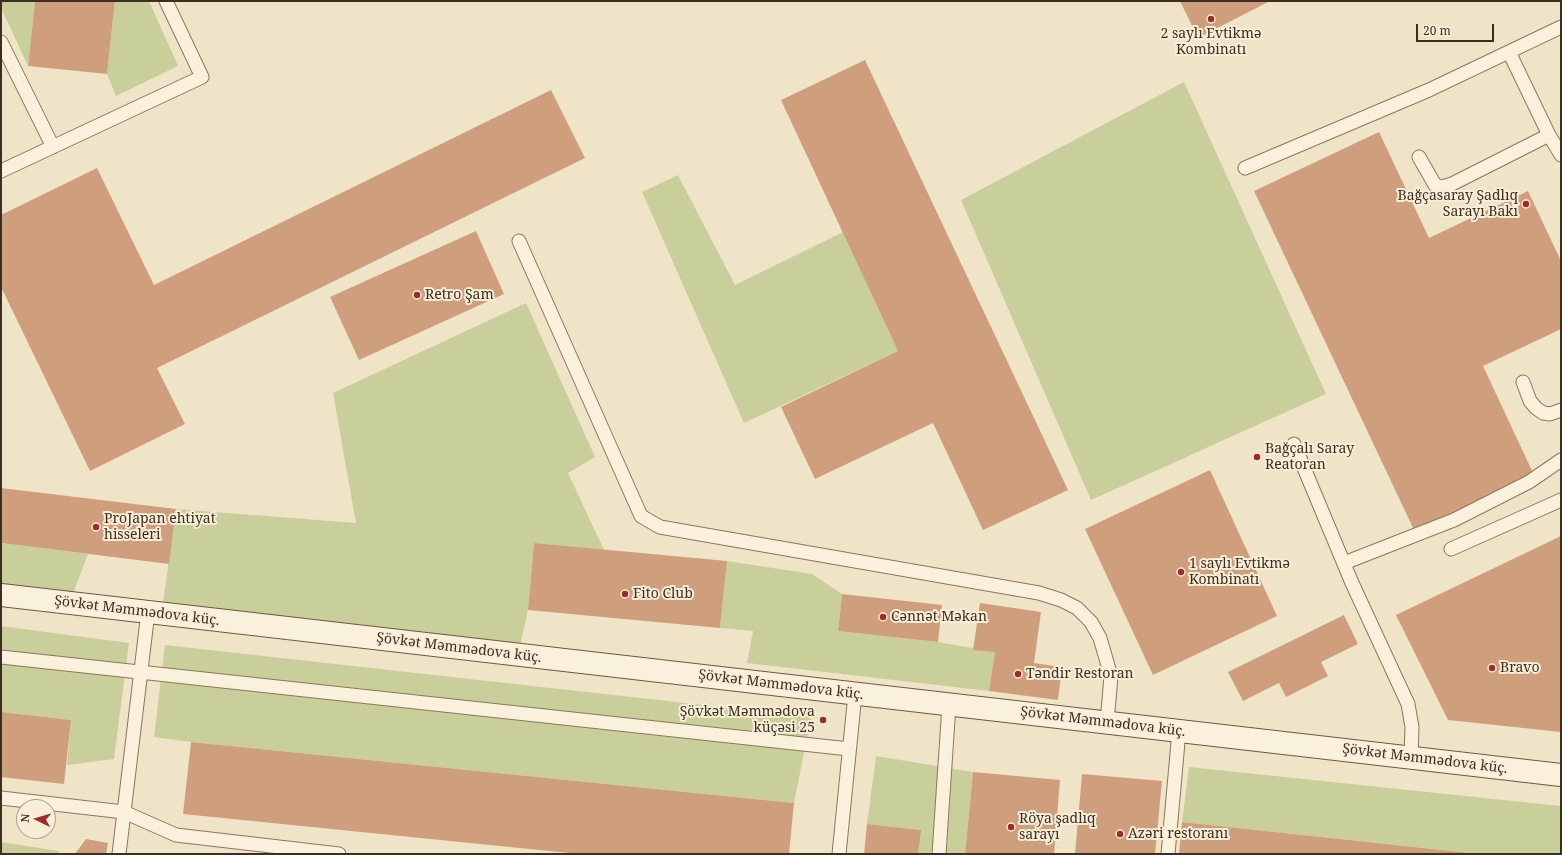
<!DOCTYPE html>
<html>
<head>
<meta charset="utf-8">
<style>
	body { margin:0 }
	#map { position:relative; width:1562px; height:855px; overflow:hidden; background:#f0e4c8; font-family:"Noto Serif",serif }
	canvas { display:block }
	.frame { position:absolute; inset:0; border:2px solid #3d2e20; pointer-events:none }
	.north { position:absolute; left:16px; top:799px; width:40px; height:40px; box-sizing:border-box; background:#f7eed8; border:1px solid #ada18e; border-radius:50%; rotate:275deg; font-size:11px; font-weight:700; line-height:16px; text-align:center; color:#3d2e20 }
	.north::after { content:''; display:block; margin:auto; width:14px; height:18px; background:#9e2a2b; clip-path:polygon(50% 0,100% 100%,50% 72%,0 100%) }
	.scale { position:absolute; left:1416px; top:24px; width:78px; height:18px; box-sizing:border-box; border:2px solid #3d2e20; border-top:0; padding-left:5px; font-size:12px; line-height:14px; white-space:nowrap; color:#3d2e20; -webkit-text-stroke:3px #f7eed8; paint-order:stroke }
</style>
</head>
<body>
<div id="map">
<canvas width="1562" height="855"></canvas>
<div class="frame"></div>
<div class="north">N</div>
<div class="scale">20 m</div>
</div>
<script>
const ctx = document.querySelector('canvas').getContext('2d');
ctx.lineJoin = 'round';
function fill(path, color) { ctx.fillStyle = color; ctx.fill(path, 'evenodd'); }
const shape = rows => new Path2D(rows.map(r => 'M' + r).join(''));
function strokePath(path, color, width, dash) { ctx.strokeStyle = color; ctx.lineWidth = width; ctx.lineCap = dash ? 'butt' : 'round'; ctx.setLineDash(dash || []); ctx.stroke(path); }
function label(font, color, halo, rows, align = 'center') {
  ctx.font = font + ' "Noto Serif",serif'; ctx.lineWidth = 4; ctx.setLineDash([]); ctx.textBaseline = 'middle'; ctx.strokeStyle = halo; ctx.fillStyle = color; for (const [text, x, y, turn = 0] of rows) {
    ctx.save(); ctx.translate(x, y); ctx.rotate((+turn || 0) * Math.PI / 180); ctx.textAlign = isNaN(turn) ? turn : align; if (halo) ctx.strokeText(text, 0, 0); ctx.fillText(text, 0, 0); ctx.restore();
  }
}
fill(shape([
	[1,1,35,1,28,66,1,8],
	[115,1,149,1,178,66,116,96,107,74],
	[1184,82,1326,394,1091,500,961,200],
	[678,175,735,285,843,232,898,351,744,423,642,192],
	[526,303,595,457,568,473,604,550,534,543,528,610,520,646,163,603,176,509,356,523,333,393],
	[1,543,88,554,73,594,1,585],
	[727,561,812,574,842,594,838,631,938,642,995,652,989,691,747,663,753,631,720,628],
	[1,626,129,643,114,759,67,765,71,720,1,712],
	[165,645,811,717,794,803,191,742,154,737],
	[876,756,973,772,965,854,918,854,920,830,867,824],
	[1189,767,1561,806,1561,854,1480,854,1182,822],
	[1,842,59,851,58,854,1,854]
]), '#c9cf9b');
fill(shape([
	[35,1,115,1,107,74,28,66],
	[1180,1,1270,1,1198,38],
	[865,60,1068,490,983,530,933,423,815,479,781,407,898,351,781,100],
	[551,90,585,158,157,368,185,424,90,471,1,287,1,215,97,168,154,285],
	[1379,132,1429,238,1528,191,1561,261,1561,329,1483,366,1534,475,1415,532,1254,191],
	[476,231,504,294,359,360,330,297],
	[1210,470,1277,616,1153,675,1085,529],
	[1,488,176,509,169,564,1,543],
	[1561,536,1561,732,1448,720,1396,615],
	[534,543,727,561,720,628,528,610],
	[842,594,942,605,938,642,838,631],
	[980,603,1041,612,1034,663,1062,667,1058,700,989,691,995,652,973,650],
	[1344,615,1358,644,1321,662,1328,676,1286,697,1279,683,1243,701,1228,672],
	[1,712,71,720,64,784,1,777],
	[191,742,794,803,789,854,579,854,183,814],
	[973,772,1060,780,1054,854,965,854],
	[1082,774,1162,781,1155,854,1075,854],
	[1182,822,1470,853,1470,854,1179,854],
	[867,824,921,830,918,854,864,854],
	[86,839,108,843,106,854,75,854]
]), '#cf9f7d');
const lane = shape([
	[1,42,53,147],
	[1509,52,1549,135,1561,155],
	[1419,157,1435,185,1442,187,1452,184,1549,135],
	[1245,168,1429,90,1561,27],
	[1,171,202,77,166,1],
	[519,241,641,516,660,527,1039,593,1061,600,1077,608,1091,622,1100,638,1111,676,1107,723],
	[1523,382,1530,401,1536,408,1543,413,1550,414,1561,410],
	[1294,444,1352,583,1408,704,1412,727,1411,758],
	[1451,549,1561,500],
	[1344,563,1454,520,1529,482,1561,460],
	[1,657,849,749],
	[1,798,124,812,176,835,339,854],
	[119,854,148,612],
	[839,854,855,694],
	[939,854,949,705],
	[1168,854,1179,731]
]);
const secondary = shape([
	[1,595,1561,775]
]);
strokePath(lane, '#8d765c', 15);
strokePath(secondary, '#6f573f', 24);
strokePath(lane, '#faf1dc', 13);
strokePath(secondary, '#faf1dc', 22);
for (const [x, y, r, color] of [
	[1211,19,4,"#9e2a2b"],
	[1526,204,4,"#9e2a2b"],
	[417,295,4,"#9e2a2b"],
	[1257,457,4,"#9e2a2b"],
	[96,527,4,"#9e2a2b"],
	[1181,572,4,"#9e2a2b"],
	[625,594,4,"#9e2a2b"],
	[883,617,4,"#9e2a2b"],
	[1492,668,4,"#9e2a2b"],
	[1018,674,4,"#9e2a2b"],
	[823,720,4,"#9e2a2b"],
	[1011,827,4,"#9e2a2b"],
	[1120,834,4,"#9e2a2b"]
]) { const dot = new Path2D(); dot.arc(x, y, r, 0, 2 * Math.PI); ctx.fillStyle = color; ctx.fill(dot); strokePath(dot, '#f7eed8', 1.5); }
label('14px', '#3d2e20', '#f7eed8', [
	["2 saylı Evtikmə",1211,34,"center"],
	["Kombinatı",1211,50,"center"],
	["Bağçasaray Şadlıq",1518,196,"right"],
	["Sarayı Bakı",1518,212,"right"],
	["Retro Şam",425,295],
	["Bağçalı Saray",1265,449],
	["Reatoran",1265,465],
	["ProJapan ehtiyat",104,519],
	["hisseleri",104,535],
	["1 saylı Evtikmə",1189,564],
	["Kombinatı",1189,580],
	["Fito Club",633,594],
	["Cənnət Məkan",891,617],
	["Bravo",1500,668],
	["Təndir Restoran",1026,674],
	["Şövkət Məmmədova",815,712,"right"],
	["küçəsi 25",815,728,"right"],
	["Röya şadlıq",1019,819],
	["sarayı",1019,835],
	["Azəri restoranı",1128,834]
], 'left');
label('14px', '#3d2e20', '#f7eed8', [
	["Şövkət Məmmədova küç.",137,611,7],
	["Şövkət Məmmədova küç.",459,648,7],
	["Şövkət Məmmədova küç.",781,685,7],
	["Şövkət Məmmədova küç.",1103,722,7],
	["Şövkət Məmmədova küç.",1425,759,7]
]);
</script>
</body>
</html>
